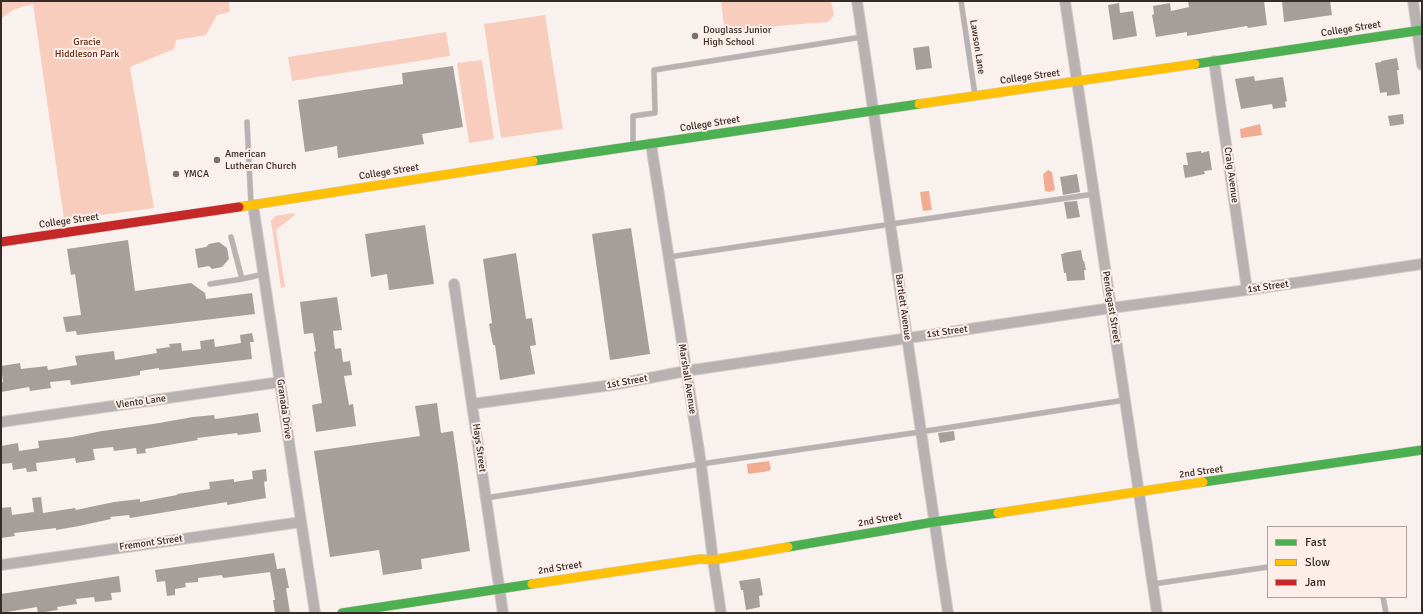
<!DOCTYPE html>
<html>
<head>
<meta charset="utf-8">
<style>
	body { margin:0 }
	#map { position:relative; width:1423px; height:614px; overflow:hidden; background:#f9f1ee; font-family:Signika,sans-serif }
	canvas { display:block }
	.frame { position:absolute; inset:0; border:2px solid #352c28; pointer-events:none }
	.legend { position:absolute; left:1267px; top:526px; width:140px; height:72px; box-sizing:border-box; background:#feeee9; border:1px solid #aea09c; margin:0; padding:5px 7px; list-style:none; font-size:12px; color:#352c28 }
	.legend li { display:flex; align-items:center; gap:8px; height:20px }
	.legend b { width:20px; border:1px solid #aea09c }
</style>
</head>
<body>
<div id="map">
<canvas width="1423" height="614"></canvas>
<div class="frame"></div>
<ul class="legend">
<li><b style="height:5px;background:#4caf50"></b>Fast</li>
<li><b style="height:5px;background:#ffc107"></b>Slow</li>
<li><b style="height:5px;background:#c62828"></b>Jam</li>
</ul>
</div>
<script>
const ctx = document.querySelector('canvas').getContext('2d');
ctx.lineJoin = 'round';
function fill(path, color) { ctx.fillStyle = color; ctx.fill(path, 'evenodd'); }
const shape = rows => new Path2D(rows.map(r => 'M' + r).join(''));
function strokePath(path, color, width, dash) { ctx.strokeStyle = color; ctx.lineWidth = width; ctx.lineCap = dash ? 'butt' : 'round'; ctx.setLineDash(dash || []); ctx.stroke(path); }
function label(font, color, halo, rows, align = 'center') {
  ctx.font = font + ' Signika,sans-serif'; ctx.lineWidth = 4; ctx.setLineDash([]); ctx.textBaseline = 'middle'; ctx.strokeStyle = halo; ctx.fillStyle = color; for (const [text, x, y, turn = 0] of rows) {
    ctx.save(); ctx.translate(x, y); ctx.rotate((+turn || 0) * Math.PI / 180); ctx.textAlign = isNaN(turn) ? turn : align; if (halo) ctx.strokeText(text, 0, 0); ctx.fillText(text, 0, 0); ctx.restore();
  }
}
fill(shape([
	[1,1,229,1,230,12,217,15,206,35,176,40,174,49,130,67,154,208,64,220,33,4,15,9,1,18],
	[721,1,831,1,834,15,828,22,777,26,725,34],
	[545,15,563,129,501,138,484,24],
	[446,32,450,56,292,81,288,57],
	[482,60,494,139,469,143,457,63],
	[294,213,295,215,276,230,285,287,281,288,271,221,275,216]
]), '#f8cdbe');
fill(shape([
	[1260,124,1262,135,1241,138,1240,129],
	[1048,170,1052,172,1055,190,1049,192,1045,191,1043,174],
	[929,191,932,210,923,211,920,192],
	[769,461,771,469,769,471,749,474,748,473,747,464]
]), '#f2ac92');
fill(shape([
	[1188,1,1264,1,1267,25,1248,28,1247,26,1187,36,1187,32,1156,37,1152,15,1154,14,1153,6,1170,3,1171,11,1189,7],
	[1282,1,1330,1,1332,15,1284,22],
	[1119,3,1120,13,1133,11,1137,36,1113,40,1108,5],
	[929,46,932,68,916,70,913,48],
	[1397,58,1399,70,1397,70,1400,94,1387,96,1387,92,1380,93,1375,63,1381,62,1381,61],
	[453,66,463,127,422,134,424,144,338,158,337,146,305,152,298,100,403,84,402,73],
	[1254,76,1255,81,1283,77,1287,101,1285,102,1286,107,1273,109,1272,104,1241,109,1235,79],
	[1403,114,1404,124,1390,126,1388,116],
	[1201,151,1201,153,1209,151,1212,170,1204,171,1205,174,1185,178,1183,165,1188,165,1186,153],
	[1077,174,1080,192,1063,195,1060,177],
	[1077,201,1080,217,1067,219,1064,202],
	[425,225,434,284,389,290,387,274,371,277,365,234],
	[631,228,650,354,610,360,592,234],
	[128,240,135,291,191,283,205,293,206,299,252,293,255,314,77,335,76,331,66,332,63,317,81,315,75,274,71,275,67,249],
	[219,242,227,248,229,259,222,267,212,269,209,266,198,268,195,249,206,247,209,244],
	[1081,250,1083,261,1084,261,1086,270,1084,270,1085,280,1067,281,1066,273,1064,273,1061,254,1064,254,1063,253],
	[516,253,526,319,532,318,536,345,530,346,535,374,500,380,495,345,493,345,489,324,492,323,483,259],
	[337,297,342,330,333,331,335,349,341,348,343,362,350,361,352,375,344,376,349,405,353,404,356,426,316,432,312,405,322,403,314,352,316,351,313,333,304,334,300,302],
	[252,333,254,342,250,342,252,359,159,370,159,368,140,371,140,375,128,377,71,385,70,380,50,382,51,388,30,391,29,387,1,392,1,383,3,382,1,366,20,363,21,369,47,366,48,370,77,365,75,356,114,351,115,360,157,353,156,349,170,347,169,344,181,343,182,351,201,349,200,341,214,339,215,347,241,343,240,335],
	[437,403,441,433,453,431,470,551,421,559,422,569,383,575,379,550,330,557,314,451,420,436,415,406],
	[258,413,261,432,238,435,237,433,197,438,198,440,145,449,146,453,137,454,136,448,114,451,113,447,93,449,95,460,76,463,75,458,36,463,37,471,27,472,26,468,13,470,12,463,1,464,1,446,18,443,19,451,39,448,38,441,72,437,102,431,153,424,193,417,214,415,215,419],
	[954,431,955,440,940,443,938,433],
	[266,469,267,481,264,482,266,498,227,505,227,502,130,518,129,515,110,517,111,519,79,526,56,530,56,528,14,533,15,536,1,538,1,508,11,507,12,515,34,512,32,498,41,497,43,513,75,508,76,510,114,502,140,499,140,502,177,495,177,494,210,489,209,482,234,479,234,482,253,479,252,471],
	[274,553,277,569,285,568,289,588,286,588,290,613,275,613,273,600,275,600,270,572,223,578,222,575,198,578,198,582,185,583,186,587,175,589,175,595,167,596,165,581,157,582,155,570],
	[119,576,121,592,111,593,112,600,95,602,94,597,76,599,77,604,57,607,58,610,38,613,37,607,1,613,1,594],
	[760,578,763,595,759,596,760,607,746,610,743,590,741,590,739,581]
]), '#a69e9b');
const lane = shape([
	[961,1,975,95],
	[247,122,251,204],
	[633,146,633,116,655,113,654,70,862,37],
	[231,237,242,279],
	[669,257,1094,194],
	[210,284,242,279,264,274],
	[486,498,701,464,920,432,1125,400],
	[1153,584,1268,567],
	[1383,597,1386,613]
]);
const street = shape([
	[857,1,948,613],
	[1065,1,1157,613],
	[1413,1,1422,65],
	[1214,61,1247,290],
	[651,144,701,464,713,560,721,613],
	[253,205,315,613],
	[454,284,503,613],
	[472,404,612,385,686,371,1111,308,1247,290,1422,264],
	[1,422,280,382],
	[1,565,301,522]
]);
const fast = shape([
	[1195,64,1422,30],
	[533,161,919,104],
	[1203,482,1422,450],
	[788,547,934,522,998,513],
	[342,613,532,584]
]);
const slow = shape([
	[919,104,1195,64],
	[239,207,533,161],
	[998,513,1203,482],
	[532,584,700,559,713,560,788,547]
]);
const jam = shape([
	[1,242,239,207]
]);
strokePath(lane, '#d5cecb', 6);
strokePath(street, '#d5cecb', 12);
strokePath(fast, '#d5cecb', 10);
strokePath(slow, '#d5cecb', 10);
strokePath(jam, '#d5cecb', 10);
strokePath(lane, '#b7b2b1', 5);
strokePath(street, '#b7b2b1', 10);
strokePath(fast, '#4caf50', 9);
strokePath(slow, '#ffc107', 9);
strokePath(jam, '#c62828', 9);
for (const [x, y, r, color] of [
	[695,36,4,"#7a716d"],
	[217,160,4,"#7a716d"],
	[176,174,4,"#7a716d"]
]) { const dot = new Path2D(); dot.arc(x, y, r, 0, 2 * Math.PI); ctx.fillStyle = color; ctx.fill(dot); strokePath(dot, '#feeee9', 1.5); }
label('10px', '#352c28', '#feeee9', [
	["College Street",1351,29,-9],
	["Lawson Lane",977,47,81],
	["College Street",1030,77,-8],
	["College Street",710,124,-9],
	["College Street",389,172,-9],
	["Craig Avenue",1231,175,82],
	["College Street",69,221,-8],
	["1st Street",1268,287,-8],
	["Bartlett Avenue",903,307,82],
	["Pendegast Street",1111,307,81],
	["1st Street",947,332,-8],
	["Marshall Avenue",687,379,81],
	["1st Street",627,382,-10],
	["Viento Lane",141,402,-8],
	["Granada Drive",284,409,82],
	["Hays Street",479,448,82],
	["2nd Street",1201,472,-8],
	["2nd Street",880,520,-10],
	["Fremont Street",151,543,-8],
	["2nd Street",560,568,-9]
]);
label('10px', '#352c28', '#feeee9', [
	["Douglass Junior",703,30],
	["High School",703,42],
	["American",225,154],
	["Lutheran Church",225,166],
	["YMCA",184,174]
], 'left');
label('10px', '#652910', '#feeee9', [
	["Gracie",87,42],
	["Hiddleson Park",87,54]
]);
</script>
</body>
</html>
